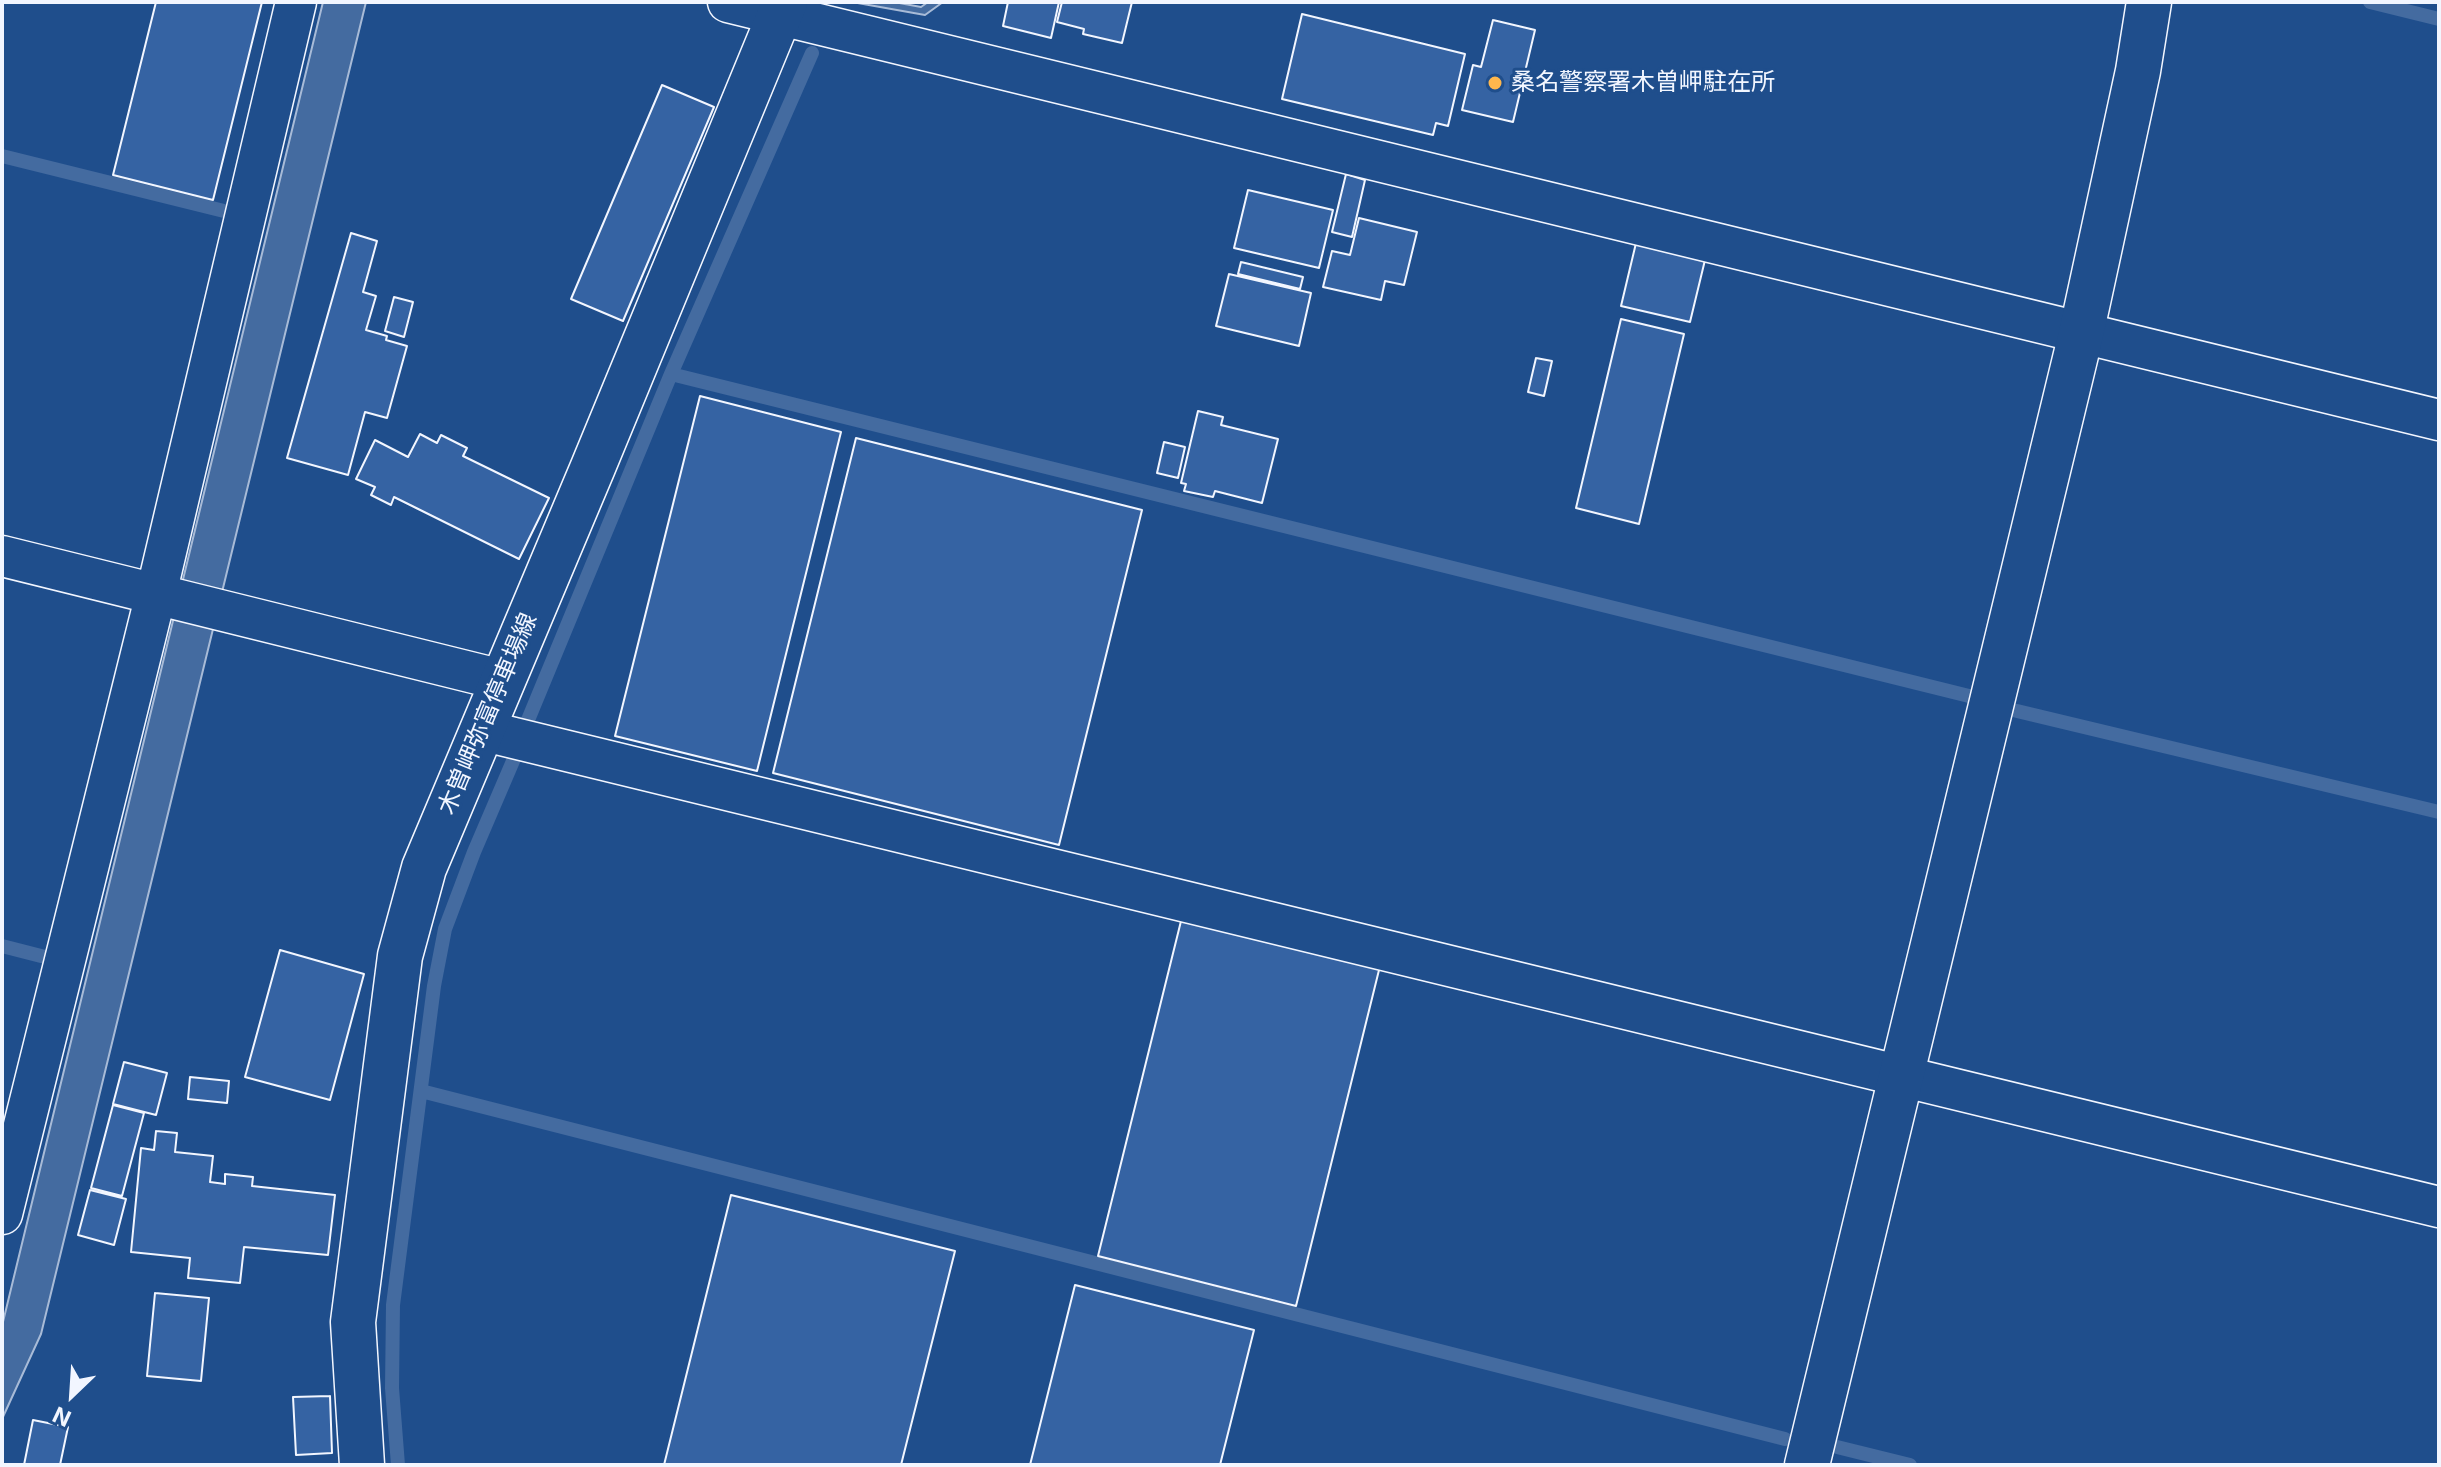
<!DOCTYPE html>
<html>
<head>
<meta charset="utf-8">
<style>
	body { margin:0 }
	#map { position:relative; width:2441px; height:1467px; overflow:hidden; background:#1f4e8c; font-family:Inter,sans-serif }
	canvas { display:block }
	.frame { position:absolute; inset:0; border:4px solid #f2f6ff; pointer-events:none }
	.north { position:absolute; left:32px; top:1355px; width:80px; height:80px; -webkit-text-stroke:6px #1f4e8c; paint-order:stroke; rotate:205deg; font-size:22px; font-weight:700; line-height:32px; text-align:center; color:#f2f6ff }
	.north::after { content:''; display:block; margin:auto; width:28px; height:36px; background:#f2f6ff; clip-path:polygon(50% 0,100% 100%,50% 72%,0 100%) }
</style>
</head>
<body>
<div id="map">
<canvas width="2441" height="1467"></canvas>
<div class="frame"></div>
<div class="north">N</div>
</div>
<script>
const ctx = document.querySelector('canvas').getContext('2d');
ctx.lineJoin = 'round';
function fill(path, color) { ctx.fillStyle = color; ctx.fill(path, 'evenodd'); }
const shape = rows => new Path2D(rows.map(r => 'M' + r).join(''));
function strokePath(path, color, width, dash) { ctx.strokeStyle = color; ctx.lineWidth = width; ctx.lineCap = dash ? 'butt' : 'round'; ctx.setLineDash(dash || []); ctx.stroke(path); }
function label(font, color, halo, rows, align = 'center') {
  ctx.font = font + ' Inter,"Noto Sans JP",sans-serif'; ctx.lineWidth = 6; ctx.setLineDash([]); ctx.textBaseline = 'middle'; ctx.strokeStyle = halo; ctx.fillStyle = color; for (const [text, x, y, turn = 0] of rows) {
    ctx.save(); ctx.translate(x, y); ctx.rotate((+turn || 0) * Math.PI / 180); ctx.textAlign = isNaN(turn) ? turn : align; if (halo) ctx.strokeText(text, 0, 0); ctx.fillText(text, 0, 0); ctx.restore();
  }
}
const water = shape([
	[323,2,366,2,41,1334,2,1419,2,1326,323,2],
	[852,2,894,2,921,7,928,2,943,2,925,15,852,2]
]);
fill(water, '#446ba0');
strokePath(water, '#a8bbd7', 2);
strokePath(shape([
	[2370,2,2439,19],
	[2,156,224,211],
	[671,374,1969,696],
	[2017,711,2439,812],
	[528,720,671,374,812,53],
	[2,946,45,957],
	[421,1091,1785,1439],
	[1833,1446,1910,1465],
	[398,1465,392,1388,393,1305,434,986,445,929,474,852,516,754]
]), '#446ba0', 14);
const building = shape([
	[156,2,262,2,213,200,113,175,156,2],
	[1008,2,1059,2,1051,38,1003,26,1008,2],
	[1062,2,1132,2,1122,43,1083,34,1084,29,1057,22,1062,2],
	[1302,14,1465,54,1448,126,1436,123,1433,135,1282,99,1302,14],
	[1493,20,1535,30,1513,122,1462,110,1473,65,1481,67,1493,20],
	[662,85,714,107,623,321,571,299,662,85],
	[1346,174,1365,180,1352,237,1332,232,1346,174],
	[1248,190,1333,210,1319,268,1234,248,1248,190],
	[1359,218,1417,232,1404,285,1385,281,1381,300,1323,287,1332,251,1350,255,1359,218],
	[351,233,377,241,363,292,376,296,366,330,387,336,386,340,407,346,387,418,365,412,348,475,287,458,351,233],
	[1636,243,1705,260,1690,322,1621,306,1636,243],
	[1241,262,1303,277,1300,289,1238,274,1241,262],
	[1229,274,1311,293,1299,346,1216,326,1229,274],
	[394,297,413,302,404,337,385,331,394,297],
	[1621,319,1684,334,1639,524,1576,508,1621,319],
	[1536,358,1552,361,1544,396,1528,392,1536,358],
	[700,396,841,432,757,771,615,736,700,396],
	[1198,411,1223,417,1221,425,1278,439,1262,503,1215,491,1213,497,1184,491,1186,484,1181,483,1198,411],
	[420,434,437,443,441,435,467,448,463,456,549,498,519,559,394,497,391,505,371,495,375,487,356,479,375,440,408,457,420,434],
	[856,438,1142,510,1059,845,773,773,856,438],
	[1164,442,1185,447,1178,478,1157,473,1164,442],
	[1182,917,1380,966,1296,1306,1098,1256,1182,917],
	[280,950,364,974,330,1100,245,1077,280,950],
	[124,1062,167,1073,156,1115,113,1104,124,1062],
	[190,1077,229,1081,227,1103,188,1099,190,1077],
	[113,1105,144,1113,122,1196,91,1188,113,1105],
	[156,1131,177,1133,175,1152,213,1156,210,1182,225,1184,225,1174,253,1177,252,1186,335,1195,328,1255,244,1247,240,1283,188,1278,190,1258,131,1252,141,1148,154,1150,156,1131],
	[90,1190,126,1199,114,1245,78,1235,90,1190],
	[731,1195,955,1251,901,1465,664,1465,731,1195],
	[1075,1285,1254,1330,1220,1465,1030,1465,1075,1285],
	[155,1293,209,1298,201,1381,147,1376,155,1293],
	[330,1396,332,1453,296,1455,293,1397,330,1396],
	[33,1420,68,1427,60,1465,24,1465,33,1420]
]);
fill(building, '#3563a3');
strokePath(building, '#f2f6ff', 2);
const minor = shape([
	[728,2,2439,420],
	[2,556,502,680],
	[481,730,2439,1207],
	[2,1214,156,594,296,2]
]);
const tertiary = shape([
	[1807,1465,2081,334,2138,71,2149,2]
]);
const secondary = shape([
	[362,1465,353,1322,400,956,424,868,593,467,785,2]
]);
strokePath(minor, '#f2f6ff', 43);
strokePath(tertiary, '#f2f6ff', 47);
strokePath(secondary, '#f2f6ff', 47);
strokePath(minor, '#1f4e8c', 40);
strokePath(tertiary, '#1f4e8c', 44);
strokePath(secondary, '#1f4e8c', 44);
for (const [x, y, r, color] of [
	[1495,83,8,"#ffb74d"]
]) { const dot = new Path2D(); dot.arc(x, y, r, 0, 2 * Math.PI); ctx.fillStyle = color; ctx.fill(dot); strokePath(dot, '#1f4e8c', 3); }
label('24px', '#f2f6ff', '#1f4e8c', [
	["桑名警察署木曽岬駐在所",1511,83]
], 'left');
label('24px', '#f2f6ff', '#1f4e8c', [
	["木曽岬弥富停車場線",488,714,-67]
]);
</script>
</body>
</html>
